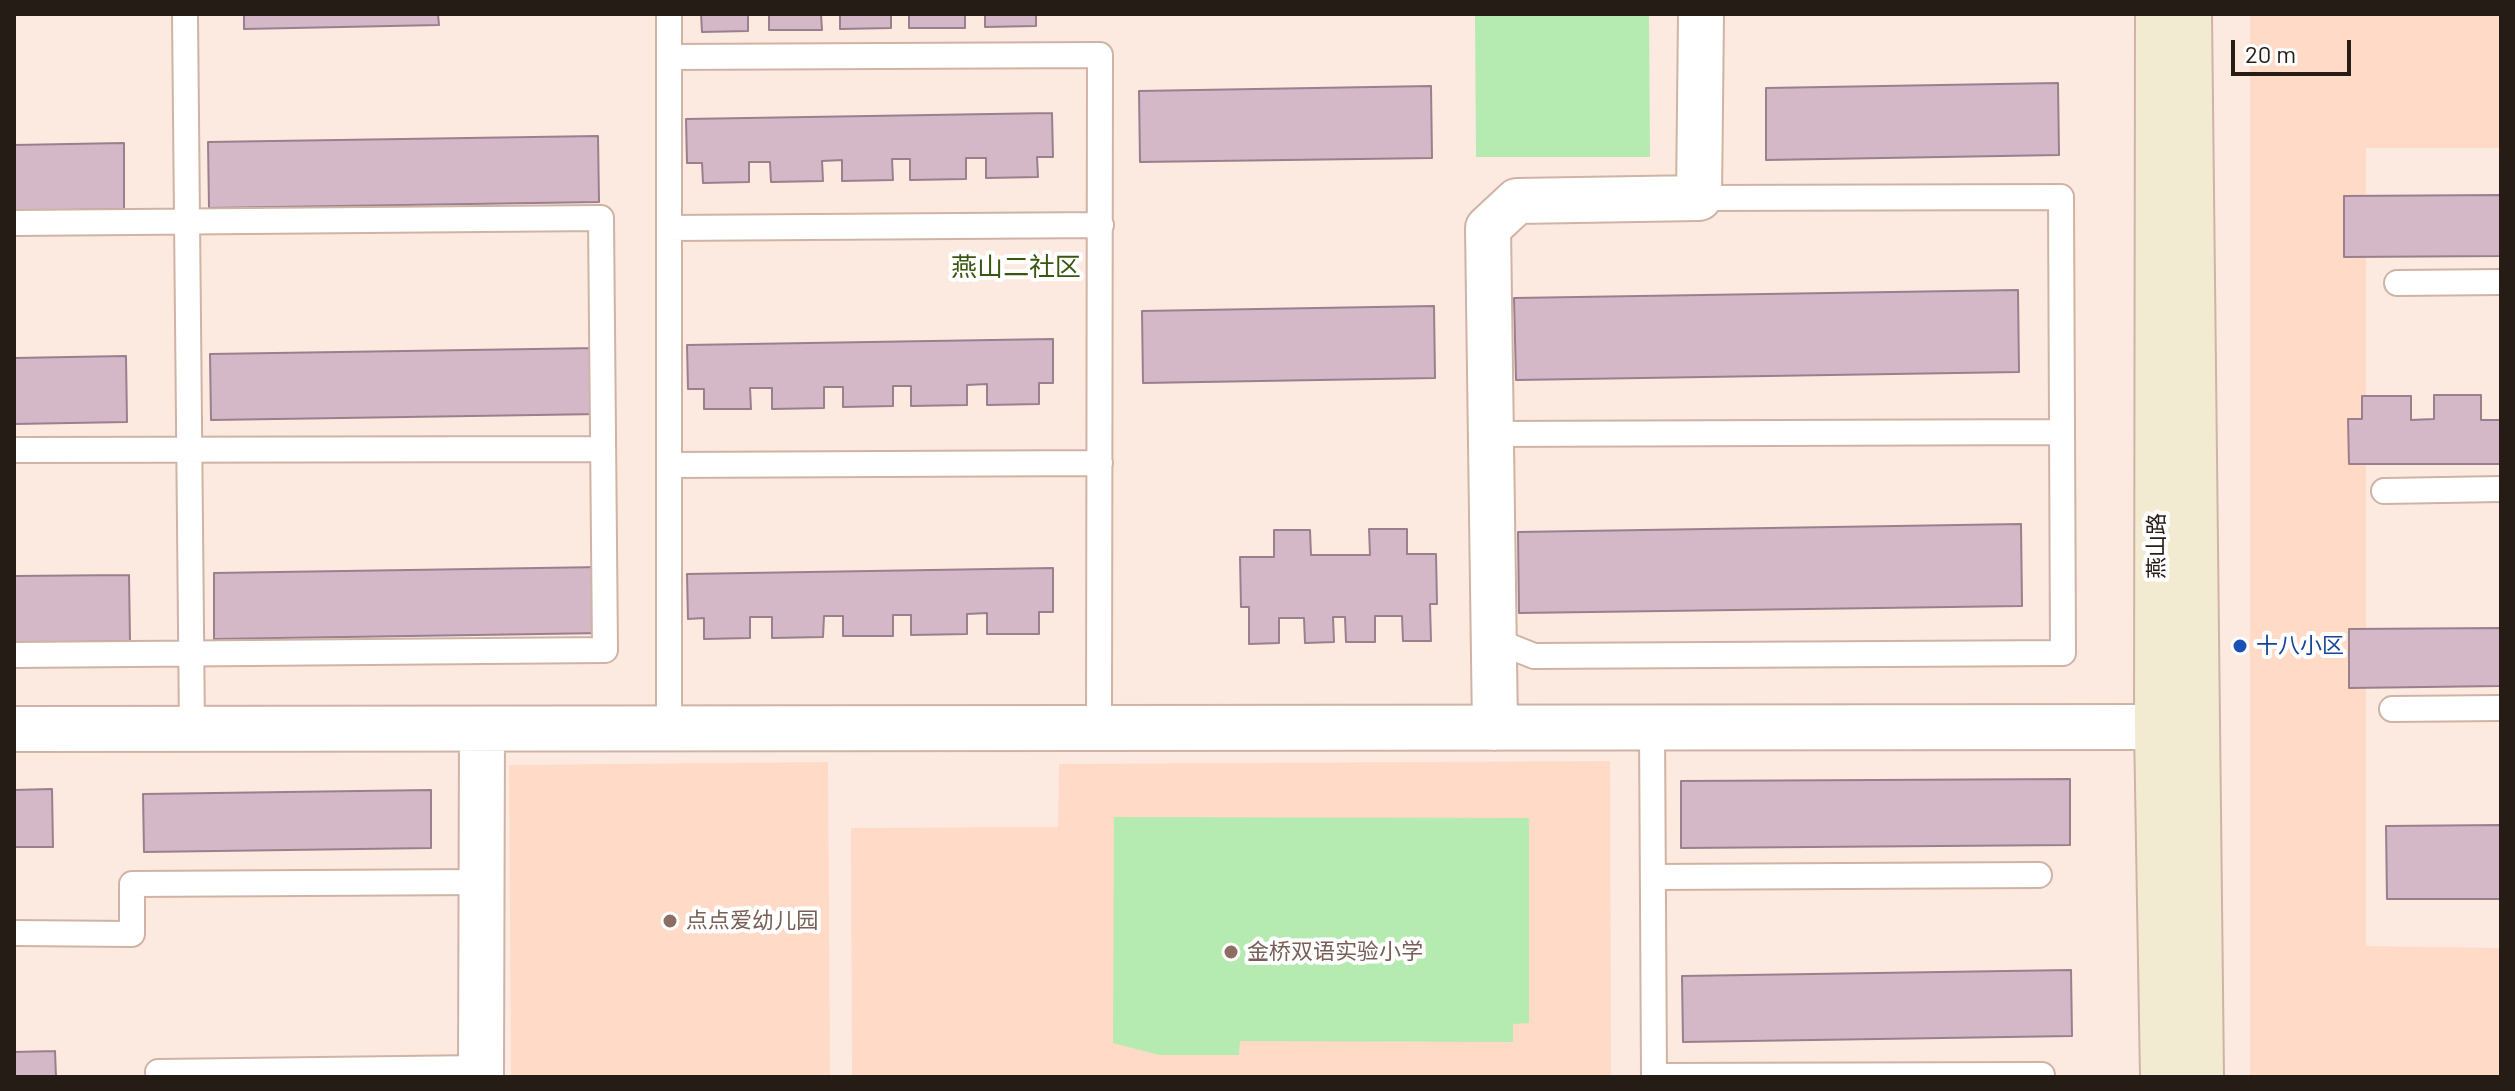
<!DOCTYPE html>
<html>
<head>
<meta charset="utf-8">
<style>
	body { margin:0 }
	#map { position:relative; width:2515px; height:1091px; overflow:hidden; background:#fceae1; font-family:Barlow,sans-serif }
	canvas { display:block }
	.frame { position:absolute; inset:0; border:16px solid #261c16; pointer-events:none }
	.scale { position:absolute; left:2231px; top:40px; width:120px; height:36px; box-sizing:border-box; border:4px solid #261c16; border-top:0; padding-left:10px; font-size:24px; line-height:28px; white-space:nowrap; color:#261c16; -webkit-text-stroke:6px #fff; paint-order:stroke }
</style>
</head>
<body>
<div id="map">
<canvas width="2515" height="1091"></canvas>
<div class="frame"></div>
<div class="scale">20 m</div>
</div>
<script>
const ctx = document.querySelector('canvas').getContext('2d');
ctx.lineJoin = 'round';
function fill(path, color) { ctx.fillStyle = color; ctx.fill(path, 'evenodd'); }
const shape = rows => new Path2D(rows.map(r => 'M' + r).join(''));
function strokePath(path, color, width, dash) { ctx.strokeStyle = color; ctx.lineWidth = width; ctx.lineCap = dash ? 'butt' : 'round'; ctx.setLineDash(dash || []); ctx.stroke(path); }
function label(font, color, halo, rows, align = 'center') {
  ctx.font = font + ' Barlow,"Noto Sans SC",sans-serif'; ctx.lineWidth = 8; ctx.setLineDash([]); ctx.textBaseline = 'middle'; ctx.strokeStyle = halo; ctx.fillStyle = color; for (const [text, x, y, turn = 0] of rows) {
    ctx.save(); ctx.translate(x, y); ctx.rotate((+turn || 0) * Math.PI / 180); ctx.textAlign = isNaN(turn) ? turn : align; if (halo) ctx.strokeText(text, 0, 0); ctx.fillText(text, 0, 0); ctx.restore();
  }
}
fill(shape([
	[2250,14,2501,14,2501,148,2366,148,2366,946,2501,948,2501,1077,2250,1077],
	[1610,761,1611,1077,852,1077,851,828,1058,827,1059,764],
	[828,762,830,1077,511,1077,509,765]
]), '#ffdac7');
fill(shape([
	[1475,14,1649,14,1650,157,1476,157],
	[1114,817,1529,818,1529,1023,1513,1024,1513,1042,1240,1041,1239,1055,1159,1055,1113,1043]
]), '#b5eab0');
const building = shape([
	[244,14,438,14,439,25,244,29,244,14],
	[701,14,748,14,748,31,702,32,701,14],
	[769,14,821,14,822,30,769,30,769,14],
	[840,14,891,14,891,28,840,29,840,14],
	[909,14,965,14,965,28,909,28,909,14],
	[985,14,1036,14,1036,26,985,27,985,14],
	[2058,83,2059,155,1766,160,1766,88,2058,83],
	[1431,86,1432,158,1140,162,1139,91,1431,86],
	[1052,113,1053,157,1037,157,1038,177,986,178,986,158,966,158,966,179,910,180,910,159,892,159,893,180,842,181,842,160,822,161,823,181,771,182,770,162,749,162,749,182,703,183,702,163,687,163,686,119,1052,113],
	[598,136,599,202,209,208,208,142,598,136],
	[124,143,124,209,14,211,14,145,124,143],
	[2501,195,2501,256,2344,257,2344,196,2501,195],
	[2018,290,2019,372,1516,380,1514,298,2018,290],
	[1434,306,1435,378,1143,383,1142,311,1434,306],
	[1053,339,1053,383,1039,383,1039,404,987,405,987,384,967,385,967,405,911,406,911,386,893,386,893,406,843,407,843,387,824,387,824,408,772,409,772,388,750,388,751,409,704,409,704,389,688,389,687,345,1053,339],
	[599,348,601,414,211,420,210,354,599,348],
	[126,356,127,422,14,424,14,358,126,356],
	[2434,395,2481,395,2481,420,2501,420,2501,464,2349,464,2348,419,2362,419,2362,396,2411,396,2411,420,2434,419,2434,395],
	[2021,524,2022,606,1519,613,1518,532,2021,524],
	[1369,529,1407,529,1407,554,1436,554,1437,604,1430,604,1431,641,1403,641,1402,616,1375,616,1375,642,1346,642,1345,617,1333,617,1334,642,1305,643,1304,618,1279,618,1279,643,1249,644,1249,607,1241,607,1240,557,1274,557,1274,530,1310,530,1311,555,1370,555,1369,529],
	[603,567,604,633,214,639,214,573,603,567],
	[1053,568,1053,612,1039,612,1039,634,987,634,987,613,967,614,967,634,911,635,911,615,893,615,893,636,843,636,843,616,824,616,823,637,772,638,772,617,750,617,750,638,704,639,704,618,688,619,687,574,1053,568],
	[129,575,130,641,14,643,14,576,129,575],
	[2501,628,2501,686,2349,688,2349,629,2501,628],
	[2070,779,2070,845,1681,848,1681,781,2070,779],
	[52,789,53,847,14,847,14,790,52,789],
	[431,790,431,848,144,852,143,794,431,790],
	[2501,825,2501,899,2387,899,2386,826,2501,825],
	[2071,970,2072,1036,1683,1042,1682,976,2071,970],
	[55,1051,56,1077,14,1077,14,1052,55,1051]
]);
fill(building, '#d5b8c7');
strokePath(building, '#9a7f8d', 2);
const lane = shape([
	[185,14,192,729],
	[669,14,669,729],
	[669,57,1100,55,1099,728],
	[14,223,601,218,605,650,14,655],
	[669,228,1101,225],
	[2397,283,2501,282],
	[1491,434,2062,432],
	[14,450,603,449],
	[669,465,1100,463],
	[2384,491,2501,489],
	[1494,640,1534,656,2063,653,2061,197,1699,198],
	[2392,709,2501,708],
	[1652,728,1654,1077],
	[1653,877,2039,875],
	[14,933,132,934,132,884,482,882],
	[158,1072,481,1068],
	[1654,1076,2042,1075]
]);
const street = shape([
	[1495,728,1488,228,1517,201,1699,198,1701,14],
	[14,729,2157,727],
	[481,1077,482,729]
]);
const secondary = shape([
	[2158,14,2157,727,2163,1077],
	[2189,14,2201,1077]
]);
strokePath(lane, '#cfb3a4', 28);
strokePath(street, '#cfb3a4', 48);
strokePath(secondary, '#cfb3a4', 48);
strokePath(lane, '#fff', 24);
strokePath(street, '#fff', 44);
strokePath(secondary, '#f3ead2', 44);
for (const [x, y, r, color] of [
	[2240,646,8,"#1a4fb4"],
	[670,921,8,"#8d6e63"],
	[1231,952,8,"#8d6e63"]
]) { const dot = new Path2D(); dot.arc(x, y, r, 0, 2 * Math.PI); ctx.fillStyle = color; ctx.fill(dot); strokePath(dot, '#fff', 3); }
label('22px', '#261c16', '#fff', [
	["燕山路",2157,546,-90]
]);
label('22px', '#164399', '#fff', [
	["十八小区",2256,646]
], 'left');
label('22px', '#785e54', '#fff', [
	["点点爱幼儿园",686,921],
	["金桥双语实验小学",1247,952]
], 'left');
label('26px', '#3b5610', '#fff', [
	["燕山二社区",1016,267]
]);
</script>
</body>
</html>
